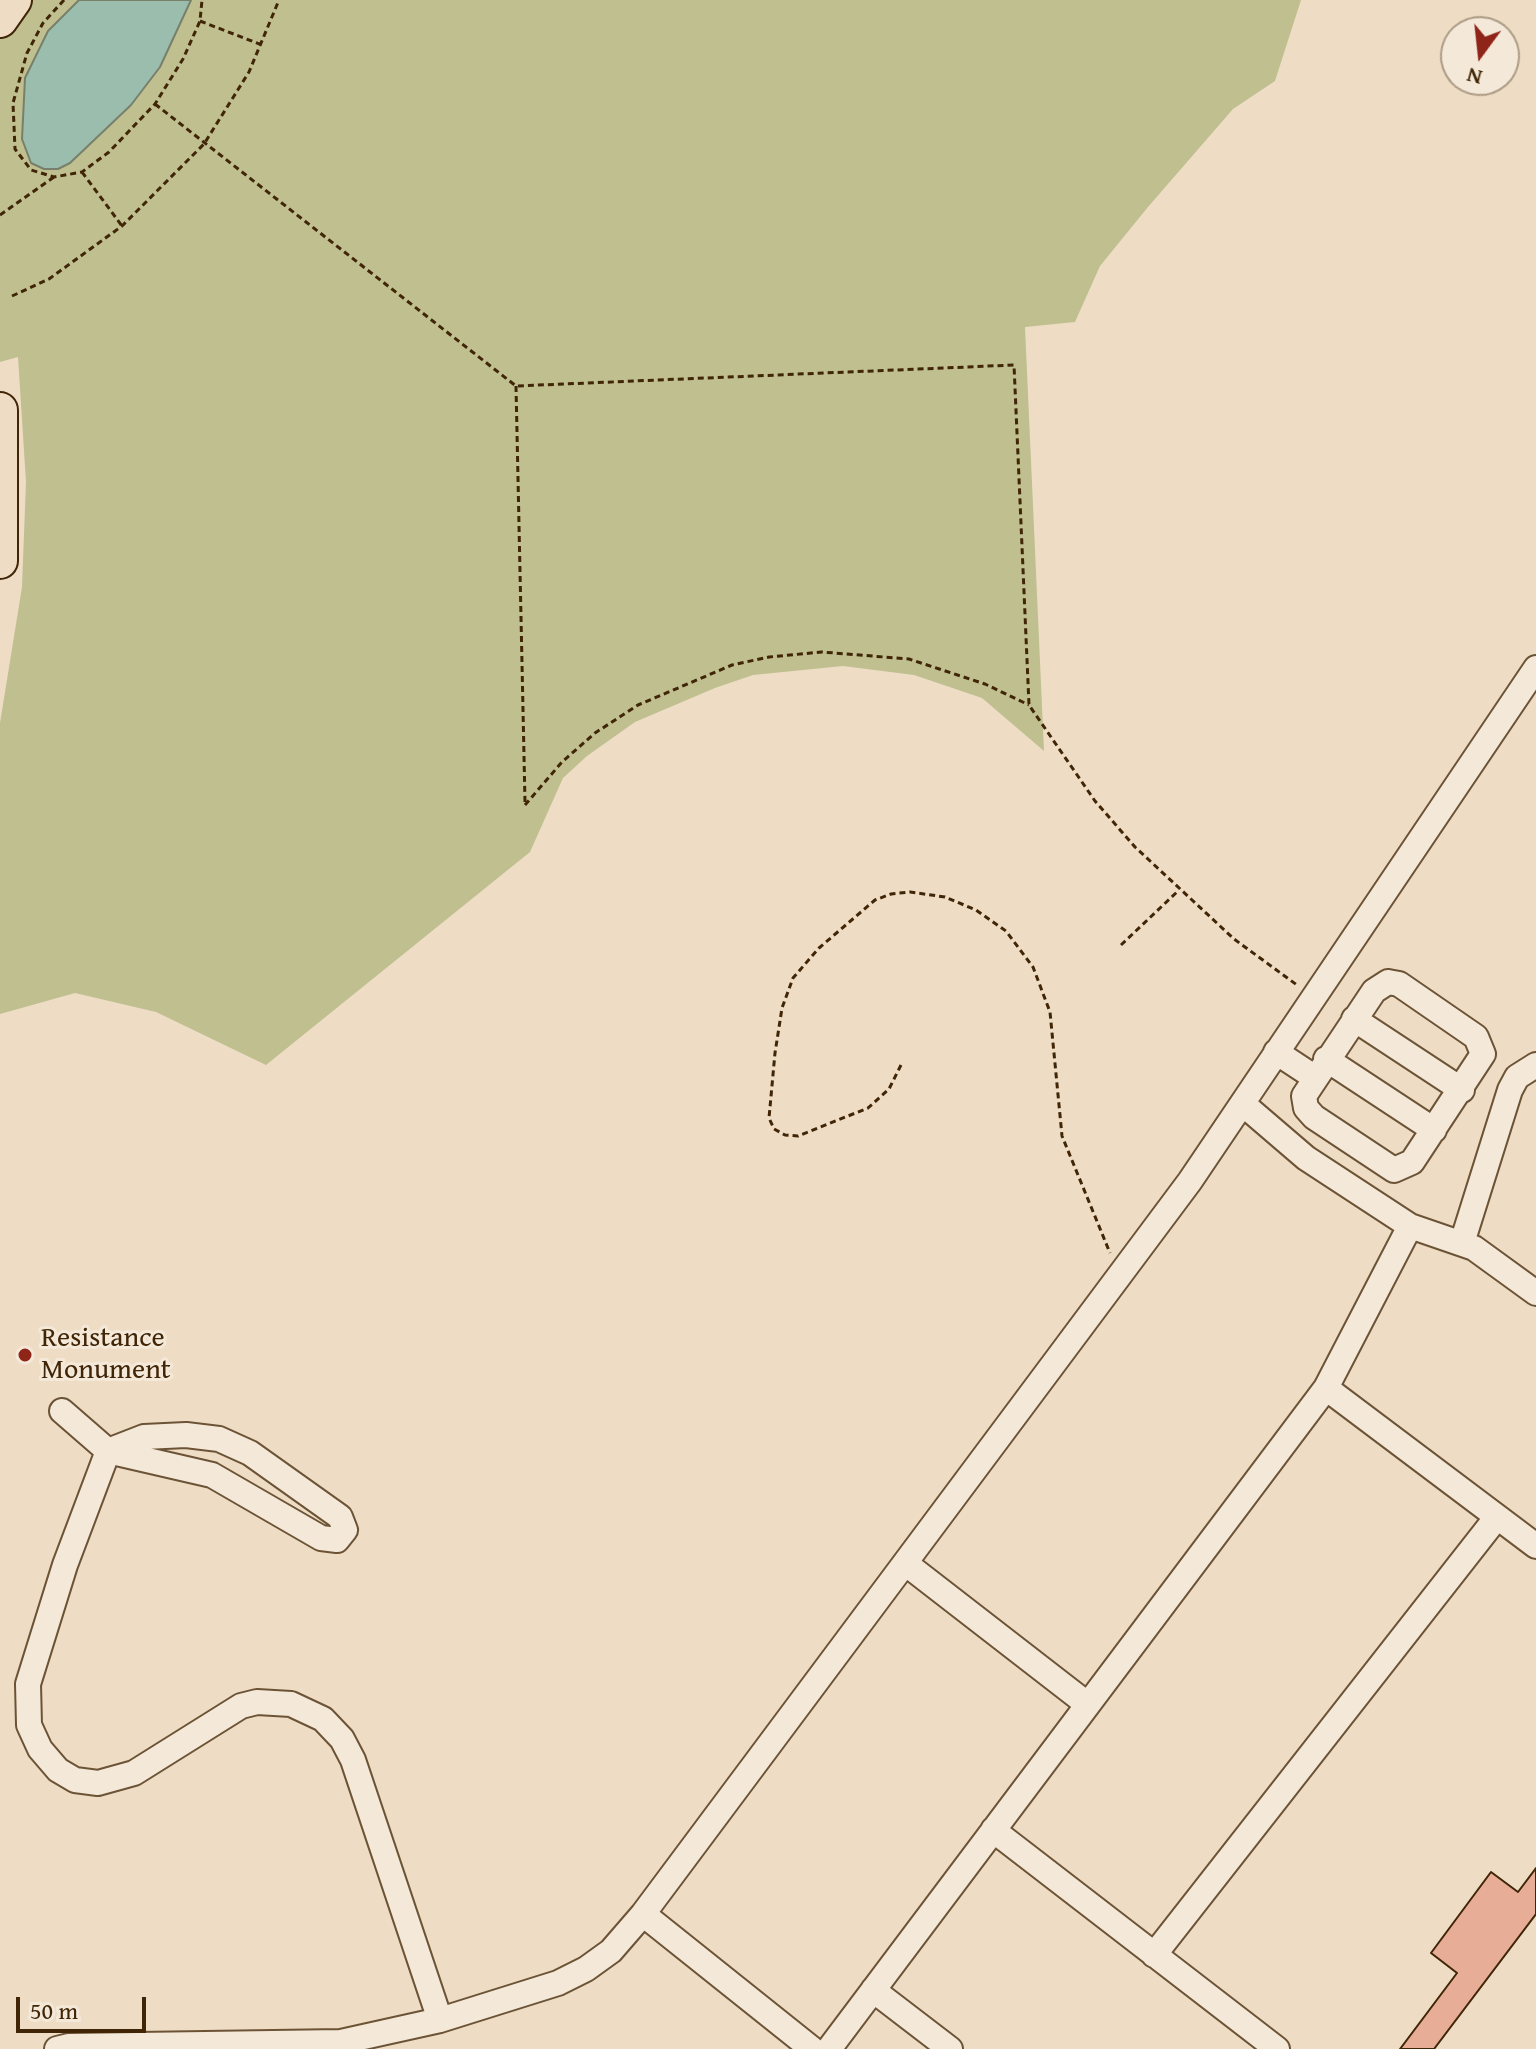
<!DOCTYPE html>
<html>
<head>
<meta charset="utf-8">
<style>
	body { margin:0 }
	#map { position:relative; width:1536px; height:2049px; overflow:hidden; background:#eeddc4; font-family:"Gentium Book Plus",serif }
	canvas { display:block }
	.north { position:absolute; left:1440px; top:16px; width:80px; height:80px; box-sizing:border-box; background:#f4e9d9; border:2px solid #ac9b85; border-radius:50%; rotate:195deg; font-size:22px; font-weight:700; line-height:32px; text-align:center; color:#402507 }
	.north::after { content:''; display:block; margin:auto; width:28px; height:36px; background:#8f2418; clip-path:polygon(50% 0,100% 100%,50% 72%,0 100%) }
	.scale { position:absolute; left:16px; top:1997px; width:130px; height:36px; box-sizing:border-box; border:4px solid #402507; border-top:0; padding-left:10px; font-size:24px; line-height:28px; white-space:nowrap; color:#402507; -webkit-text-stroke:6px #f4e9d9; paint-order:stroke }
</style>
</head>
<body>
<div id="map">
<canvas width="1536" height="2049"></canvas>
<div class="north">N</div>
<div class="scale">50 m</div>
</div>
<script>
const ctx = document.querySelector('canvas').getContext('2d');
ctx.lineJoin = 'round';
function fill(path, color) { ctx.fillStyle = color; ctx.fill(path, 'evenodd'); }
const shape = rows => new Path2D(rows.map(r => 'M' + r).join(''));
function strokePath(path, color, width, dash) { ctx.strokeStyle = color; ctx.lineWidth = width; ctx.lineCap = dash ? 'butt' : 'round'; ctx.setLineDash(dash || []); ctx.stroke(path); }
function label(font, color, halo, rows, align = 'center') {
  ctx.font = font + ' "Gentium Book Plus",serif'; ctx.lineWidth = 6; ctx.setLineDash([]); ctx.textBaseline = 'middle'; ctx.strokeStyle = halo; ctx.fillStyle = color; for (const [text, x, y, turn = 0] of rows) {
    ctx.save(); ctx.translate(x, y); ctx.rotate((+turn || 0) * Math.PI / 180); ctx.textAlign = isNaN(turn) ? turn : align; if (halo) ctx.strokeText(text, 0, 0); ctx.fillText(text, 0, 0); ctx.restore();
  }
}
fill(shape([
	[0,0,1301,0,1275,81,1233,109,1148,207,1100,266,1075,322,1025,327,1044,751,982,698,914,675,843,666,753,675,715,688,635,722,587,756,563,778,530,852,266,1065,156,1012,75,993,0,1014,0,723,22,587,26,482,18,357,0,362]
]), '#bfbf90');
const water = shape([
	[79,0,191,0,160,67,131,105,70,163,58,169,44,169,31,163,22,139,25,78,48,31,79,0]
]);
fill(water, '#9bbdae');
strokePath(water, '#77806b', 2);
const building = shape([
	[1536,1868,1536,1914,1434,2049,1400,2049,1457,1973,1431,1953,1491,1872,1518,1892,1536,1868]
]);
fill(building, '#e8ad96');
strokePath(building, '#402507', 2);
const minor = shape([
	[1388,982,1399,984,1476,1037,1483,1054,1412,1162,1394,1170,1314,1117,1306,1108,1304,1096,1374,991,1388,982],
	[1354,1019,1462,1090],
	[1276,1052,1314,1077],
	[1326,1059,1434,1130],
	[1243,1104,1306,1158,1410,1226,1474,1248,1536,1293],
	[1462,1243,1510,1090,1517,1077,1536,1065],
	[1326,1388,1536,1546],
	[62,1411,108,1451,212,1475,321,1538,337,1540,345,1530,340,1517,250,1453,219,1439,186,1435,144,1437,108,1451,65,1565,28,1684,29,1725,40,1749,58,1770,75,1780,98,1783,134,1773,241,1706,257,1702,291,1704,323,1719,342,1739,353,1760,440,2020],
	[905,1563,1087,1704],
	[993,1830,1277,2049],
	[643,1914,812,2049],
	[1154,1955,1497,1517],
	[873,1990,950,2049],
	[57,2049,69,2046,341,2042,440,2020,558,1983,586,1969,611,1951,643,1914,1190,1181,1536,668],
	[829,2049,1326,1388,1410,1226]
]);
const highway = shape([
	[0,20,14,0],
	[0,410,0,561]
]);
strokePath(minor, '#6c5336', 28);
strokePath(highway, '#402507', 38);
strokePath(shape([
	[64,0,43,23,27,53,13,103,15,149,31,170,54,177,82,172,109,152,155,104,183,59,200,21,202,0],
	[200,21,262,45],
	[155,104,516,386,1014,365,1029,705,1095,801,1135,847,1234,939,1297,985],
	[82,172,122,226],
	[0,215,54,177],
	[12,296,49,279,122,226,204,144,249,72,279,0],
	[516,386,525,802],
	[525,805,562,762,595,733,638,705,732,665,769,657,822,652,909,659,985,684,1029,705],
	[1121,945,1178,891],
	[901,1065,889,1089,868,1108,798,1136,785,1135,774,1129,769,1118,775,1053,782,1008,793,978,819,948,875,900,891,894,910,892,945,897,976,910,1006,931,1033,967,1050,1012,1062,1136,1110,1253]
]), '#402507', 3, [6, 4]);
strokePath(minor, '#f4e9d9', 24);
strokePath(highway, '#eeddc4', 34);
for (const [x, y, r, color] of [
	[25,1355,8,"#8f2418"]
]) { const dot = new Path2D(); dot.arc(x, y, r, 0, 2 * Math.PI); ctx.fillStyle = color; ctx.fill(dot); strokePath(dot, '#f4e9d9', 3); }
label('28px', '#402507', '#f4e9d9', [
	["Resistance",41,1339],
	["Monument",41,1371]
], 'left');
</script>
</body>
</html>
